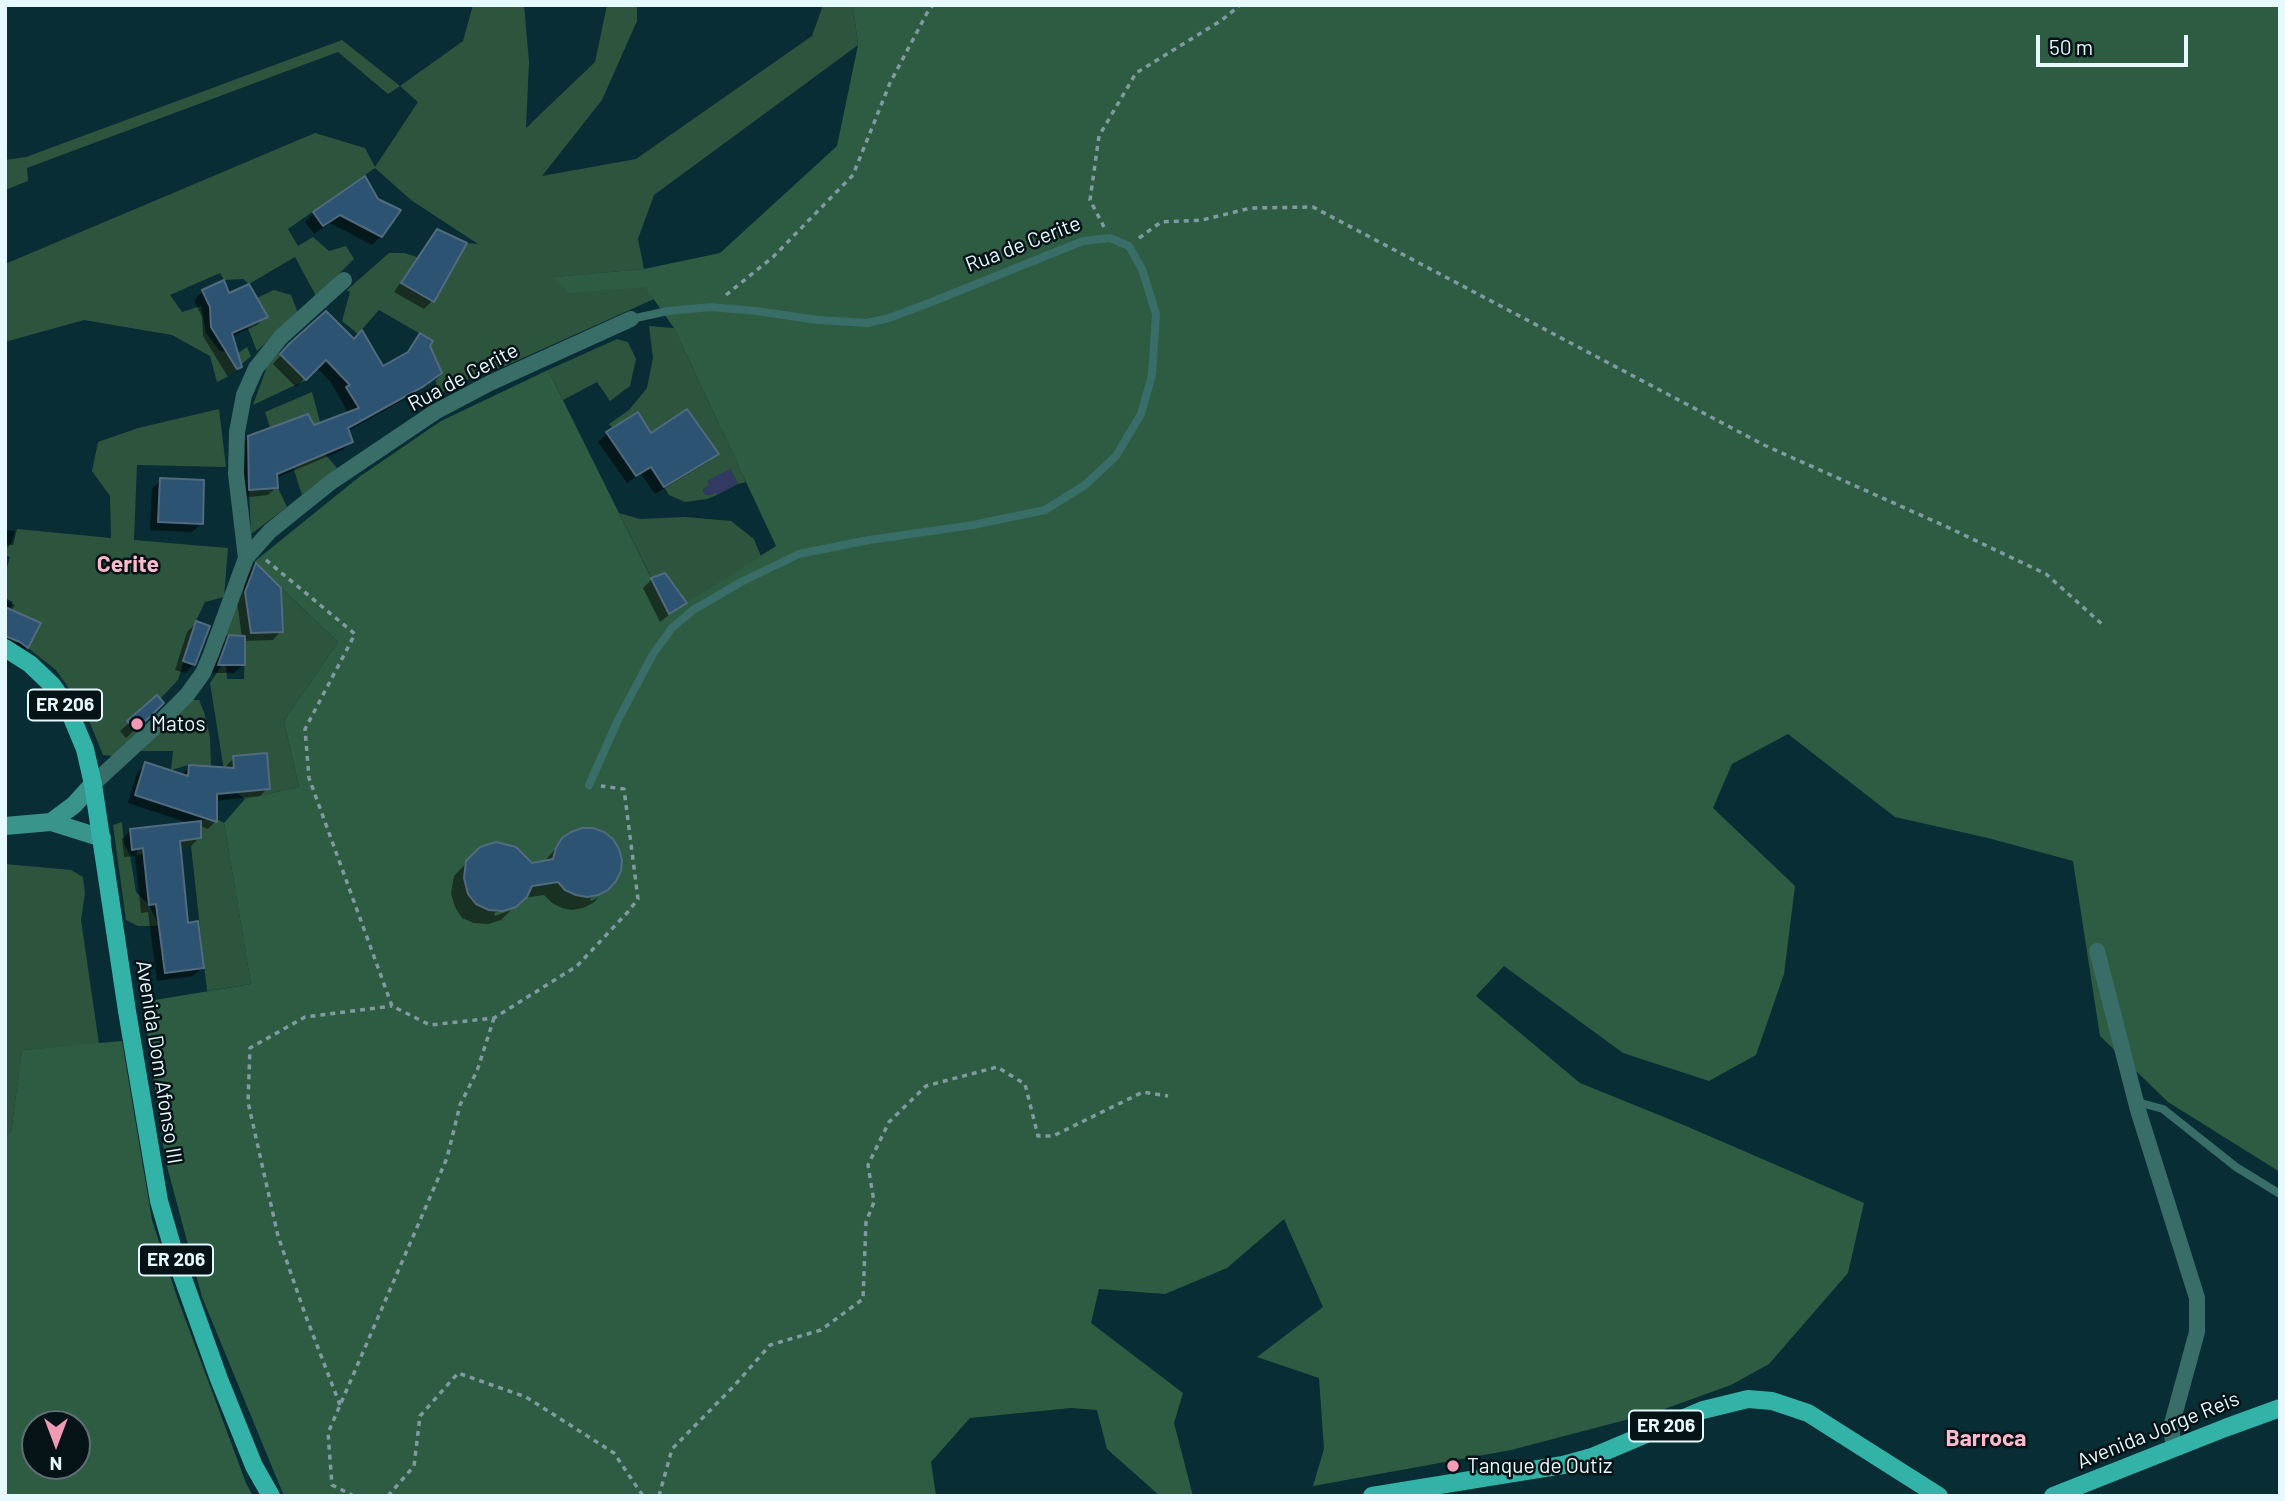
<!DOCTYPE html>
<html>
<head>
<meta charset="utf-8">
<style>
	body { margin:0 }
	#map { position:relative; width:2285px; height:1501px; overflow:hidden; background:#082d35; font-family:Barlow,sans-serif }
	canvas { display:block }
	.frame { position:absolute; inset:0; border:7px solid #e6f9fe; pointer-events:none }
	.north { position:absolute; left:21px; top:1410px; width:70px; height:70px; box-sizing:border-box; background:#051317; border:2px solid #5f6f73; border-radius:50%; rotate:180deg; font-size:19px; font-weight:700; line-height:28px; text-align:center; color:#e6f9fe }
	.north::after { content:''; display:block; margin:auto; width:24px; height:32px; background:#f19ab4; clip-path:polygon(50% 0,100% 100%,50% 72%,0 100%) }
	.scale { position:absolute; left:2036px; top:35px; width:152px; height:32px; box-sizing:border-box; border:4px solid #e6f9fe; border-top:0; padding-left:9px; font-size:21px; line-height:24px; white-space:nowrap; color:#e6f9fe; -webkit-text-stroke:5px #051317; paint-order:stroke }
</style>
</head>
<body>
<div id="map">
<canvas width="2285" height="1501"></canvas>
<div class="frame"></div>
<div class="north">N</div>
<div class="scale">50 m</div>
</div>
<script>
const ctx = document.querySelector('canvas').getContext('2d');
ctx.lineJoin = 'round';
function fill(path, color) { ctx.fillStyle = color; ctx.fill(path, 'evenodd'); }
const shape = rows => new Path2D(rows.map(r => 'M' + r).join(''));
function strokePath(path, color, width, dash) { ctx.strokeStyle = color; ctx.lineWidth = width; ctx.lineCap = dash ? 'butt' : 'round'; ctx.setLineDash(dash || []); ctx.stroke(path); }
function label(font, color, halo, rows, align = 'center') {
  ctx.font = font + ' Barlow,sans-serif'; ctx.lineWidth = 5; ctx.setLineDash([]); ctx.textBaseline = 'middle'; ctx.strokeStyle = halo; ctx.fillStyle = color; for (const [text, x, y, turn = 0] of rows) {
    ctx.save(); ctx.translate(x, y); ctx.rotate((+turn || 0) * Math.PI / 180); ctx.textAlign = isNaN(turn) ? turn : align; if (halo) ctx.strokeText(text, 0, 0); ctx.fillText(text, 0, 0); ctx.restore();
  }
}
fill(shape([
	[473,5,524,5,529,62,526,128,595,62,607,5,637,5,637,21,602,100,542,176,636,159,812,36,823,5,853,5,858,45,654,195,638,239,644,269,555,277,568,294,645,286,654,299,505,366,460,382,441,393,437,390,436,380,442,373,435,358,424,362,429,339,379,310,358,334,342,321,350,292,347,290,389,253,404,253,417,257,402,283,434,302,448,277,438,270,458,259,467,243,478,244,411,200,375,168,288,229,298,246,313,237,329,251,346,246,354,259,316,296,295,257,249,284,243,279,224,280,220,273,170,295,182,312,201,306,206,333,220,351,238,353,247,347,251,356,229,376,217,382,210,356,172,335,84,320,5,342,5,264,315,133,365,148,375,167,418,102,400,86,388,94,338,52,27,168,28,181,5,190,5,160,26,157,342,40,400,86,463,41],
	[274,290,291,295,298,313,257,351,247,326,268,317,257,298],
	[649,326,674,328,746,482,738,484,730,469,703,490,705,494,710,495,715,492,717,495,707,499,685,502,669,495,664,487,719,454,687,409,651,433,638,413,613,428,609,424,629,410,647,388,653,358],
	[617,339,628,342,636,359,630,386,610,401,597,382,563,400,548,370],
	[279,353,306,380,253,405,269,361],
	[312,392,320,422,314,425,271,430,265,412],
	[219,409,226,467,137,465,134,540,228,548,224,597,205,602,196,621,178,680,160,699,156,695,128,721,138,734,113,756,103,755,85,711,56,670,28,648,41,623,10,609,13,602,5,598,5,574,10,557,5,555,5,544,13,545,17,529,111,538,110,496,92,471,98,442,138,428],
	[324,453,337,468,302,495,293,467],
	[278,488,287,507,251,534,249,490],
	[619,513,640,519,685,517,731,521,754,539,761,556,687,603,665,574,651,577],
	[243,583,249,623,256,623,258,633,283,632,281,588,338,642,284,721,299,787,245,799,236,792,235,780,225,777,210,683,222,665,226,665,227,679,244,679,245,636,222,635],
	[192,700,199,700,204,712,210,737,211,766,189,765,171,770,173,751,141,751,169,721],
	[217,819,224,823,251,984,207,991,191,846,137,855,137,849,162,846,176,840,201,838,201,820],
	[122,822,124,843,130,855,136,892,149,905,159,926,138,926,126,920,113,825],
	[5,864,71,870,83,877,85,893,81,920,99,1044,22,1050,11,1133,5,1134]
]), '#2d553e');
fill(shape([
	[853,5,2280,5,2280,1172,2168,1102,2100,1036,2073,861,1988,838,1895,817,1788,734,1732,764,1713,808,1795,886,1784,974,1756,1055,1709,1081,1623,1053,1504,966,1476,996,1580,1083,1686,1126,1864,1203,1848,1273,1769,1364,1731,1385,1656,1412,1511,1450,1313,1486,1324,1449,1319,1378,1257,1357,1323,1307,1284,1219,1227,1268,1165,1294,1099,1289,1091,1323,1183,1393,1174,1423,1193,1496,1160,1496,1107,1449,1097,1410,1071,1408,970,1418,931,1462,936,1496,284,1496,202,1297,165,1159,143,1002,251,984,224,823,245,799,299,787,284,721,338,642,254,562,359,477,441,421,548,370,669,614,776,546,674,328,645,287,568,294,554,277,644,269,720,253,837,146,858,45],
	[122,1041,152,1220,177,1297,246,1483,253,1496,5,1496,5,1134,11,1133,22,1050],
	[35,1424,77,1424,77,1466,35,1466]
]), '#2e5c42');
fill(shape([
	[730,469,738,484,717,495,715,493,710,495,705,494,703,491,709,484,707,481]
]), '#323a61');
fill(shape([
	[377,200,381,236,372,245,330,223,314,234,305,222,314,213],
	[438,231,432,301,424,309,394,292,429,240],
	[203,291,228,295,266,316,257,325,231,337,240,366,228,377,203,336,202,317,194,300],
	[420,336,428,346,440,373,432,381,414,394,348,431,351,441,343,450,276,478,277,487,268,495,241,498,240,447,248,438,313,427,349,414,330,381,316,367,296,387,273,364,290,345,383,368,404,356],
	[637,415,651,435,717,454,708,462,655,494,641,474,627,483,598,442,607,434],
	[161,480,201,523,192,532,150,530,152,489],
	[5,530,15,531,11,544,5,550],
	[256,565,281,631,273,640,243,641,243,665,234,673,210,673,221,646,230,637,242,637,237,602,247,574],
	[652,579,684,603,660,622,643,588],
	[5,600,15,605,11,611,27,647,19,655,5,647],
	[196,623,194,664,185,673,175,670,187,632],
	[157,698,162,703,126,738,120,731],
	[234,758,268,788,260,796,215,801,216,821,208,829,200,826,200,837,191,846,179,848,186,925,202,968,193,976,157,981,148,912,141,913,135,856,124,857,122,839,130,831,192,824,128,803,137,773,146,764,181,775,190,767,226,769,226,766],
	[563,840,605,890,590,898,591,901,599,897,593,903,583,908,572,910,562,908,552,903,544,895,523,898,516,905,494,913,495,916,511,910,501,920,488,924,474,923,462,918,455,907,451,893,454,876,481,848,531,865,543,863]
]), '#0007');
const building = shape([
	[365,176,378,199,401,210,382,237,340,215,323,226,313,212,365,176],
	[437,229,467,243,434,302,401,283,437,229],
	[224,280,229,293,249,284,268,317,232,333,242,367,237,369,211,327,210,307,202,290,224,280],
	[326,311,354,339,362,330,383,366,408,352,420,333,433,341,430,346,442,373,424,386,348,428,353,442,277,474,278,488,249,490,248,436,308,414,314,425,359,408,346,387,350,385,326,360,306,380,280,354,289,344,326,311],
	[687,409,719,454,664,487,651,467,636,476,606,432,638,412,651,433,687,409],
	[160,478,204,480,203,524,158,522,160,478],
	[256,563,281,588,283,632,251,633,245,592,256,563],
	[665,573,687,603,669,614,651,578,665,573],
	[5,607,41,623,28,648,20,642,5,636,5,607],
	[196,621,210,626,195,665,183,661,196,621],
	[229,635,245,636,245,665,218,665,229,635],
	[157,695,164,703,136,730,127,721,157,695],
	[267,753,270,789,217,794,217,822,135,795,145,762,188,776,189,765,234,768,233,756,267,753],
	[201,821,201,838,180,841,188,923,198,921,204,968,165,973,156,904,149,905,143,848,132,850,130,829,201,821],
	[582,828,593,828,604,832,613,839,619,849,622,860,621,871,616,881,608,890,598,895,587,897,576,895,565,890,558,882,532,886,527,897,516,907,503,911,489,910,476,904,468,894,464,878,466,861,480,847,496,842,516,847,532,863,553,859,556,848,562,838,571,832,582,828]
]);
fill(building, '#2c5372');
strokePath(building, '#526a7e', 2);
strokePath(shape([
	[1104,227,1090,200,1099,136,1136,73,1222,20,1240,5],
	[1139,238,1161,222,1202,220,1251,208,1313,207,1764,445,1945,526,2046,574,2103,625],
	[726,295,773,257,853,175,890,83,927,13,933,5],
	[266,560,355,634,305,729,309,778,392,1006,430,1025,494,1018,577,966,627,913,638,899,624,789,601,786],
	[340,1405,305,1314,278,1236,248,1102,250,1048,305,1017,392,1006],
	[354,1496,332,1485,328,1433,447,1158,460,1105,477,1071,494,1018],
	[388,1496,414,1466,420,1416,458,1373,526,1397,614,1453,643,1496],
	[659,1496,672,1449,733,1387,770,1345,821,1330,863,1299,866,1222,874,1202,868,1165,889,1122,926,1086,997,1067,1025,1084,1038,1136,1053,1136,1143,1092,1168,1096]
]), '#7f9ba1', 3.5, [5, 5]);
strokePath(shape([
	[589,785,618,720,653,654,672,628,693,610,743,581,799,554,869,540,973,525,1045,510,1085,485,1116,456,1141,414,1152,375,1156,314,1142,269,1129,246,1110,238,1083,241,929,303,889,318,867,323,818,320,756,311,711,307,668,311,631,319],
	[2137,1102,2163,1109,2236,1167,2280,1194]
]), '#386d68', 8);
strokePath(shape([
	[246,558,236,474,237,432,244,395,256,368,281,337,344,280],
	[93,784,156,726,187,695,203,673,211,654,246,558,270,531,331,482,435,412,490,383,631,319],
	[2097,951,2138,1110,2197,1298,2197,1332,2171,1427,2174,1448]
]), '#386d68', 16);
strokePath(shape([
	[51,822,74,805,93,784],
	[5,826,51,822,102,838]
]), '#39948c', 18);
strokePath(shape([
	[5,648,30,664,52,685,68,708,85,749,93,784,127,1011,159,1201,175,1256,219,1379,254,1466,271,1496],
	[1372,1496,1563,1465,1592,1457,1703,1410,1748,1399,1772,1401,1808,1413,1939,1496],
	[2053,1496,2225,1428,2280,1408]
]), '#33b3a7', 18);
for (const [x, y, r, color] of [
	[137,724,7,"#f19ab4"],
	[1453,1466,7,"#f19ab4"]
]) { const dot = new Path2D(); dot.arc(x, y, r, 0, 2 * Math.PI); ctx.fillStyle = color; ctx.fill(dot); strokePath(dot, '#051317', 2.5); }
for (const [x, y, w] of [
	[65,705,74],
	[176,1260,74],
	[1666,1426,74]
]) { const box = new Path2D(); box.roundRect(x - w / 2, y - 15.5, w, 31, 5); ctx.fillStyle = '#051317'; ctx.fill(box); strokePath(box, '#e6f9fe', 2); }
label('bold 19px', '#e6f9fe', null, [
	["ER 206",65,705],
	["ER 206",176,1260],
	["ER 206",1666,1426]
]);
label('21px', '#e6f9fe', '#051317', [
	["Rua de Cerite",1023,244,-21],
	["Rua de Cerite",463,377,-28],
	["Avenida Dom Afonso III",159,1062,81],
	["Avenida Jorge Reis",2158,1430,-22]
]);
label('21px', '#e6f9fe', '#051317', [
	["Matos",151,724],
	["Tanque de Outiz",1467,1466]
], 'left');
label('bold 23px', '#fcbacc', '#051317', [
	["Cerite",128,564],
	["Barroca",1986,1438]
]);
</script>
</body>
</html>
